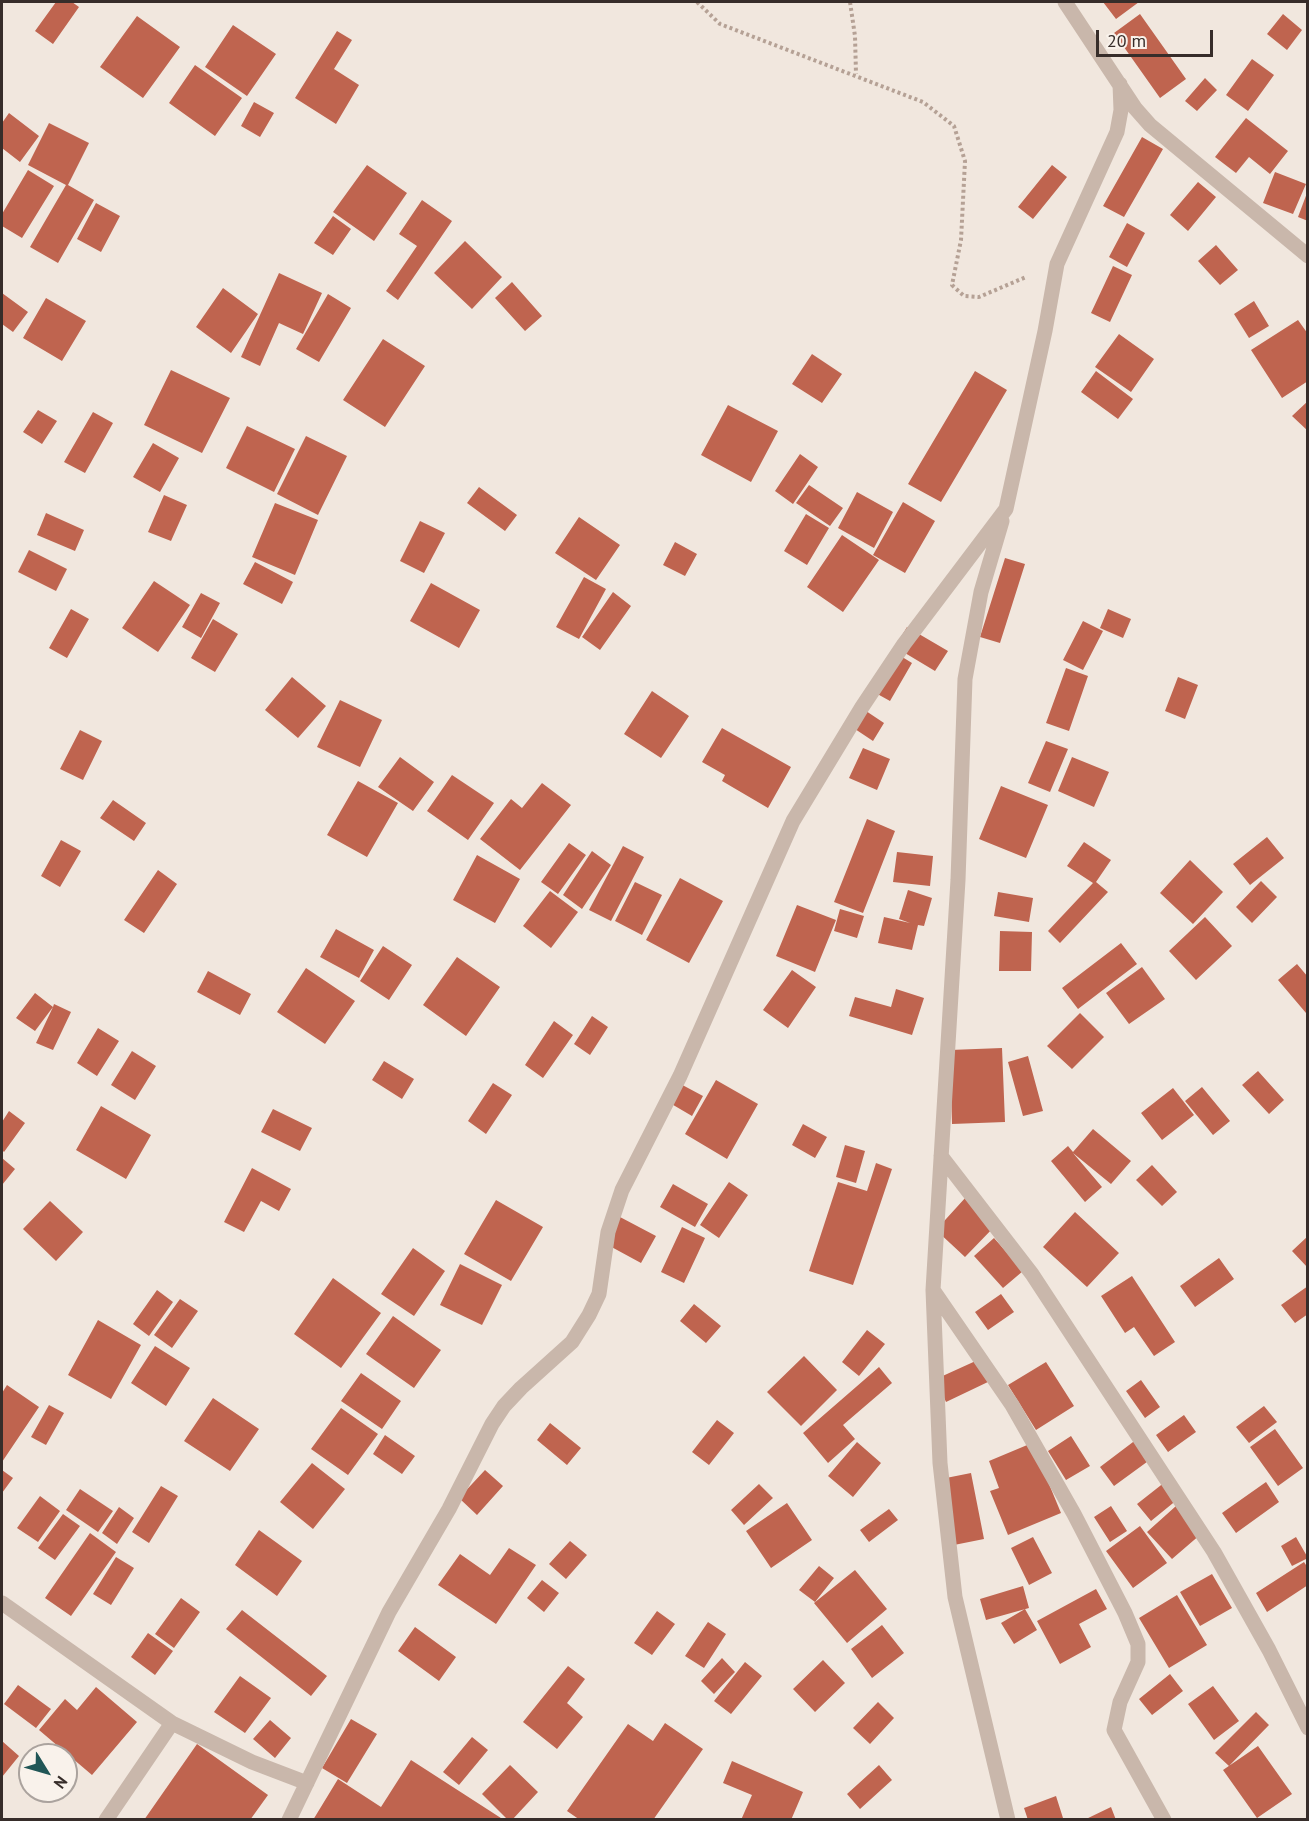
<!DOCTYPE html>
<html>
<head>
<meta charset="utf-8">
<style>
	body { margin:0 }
	#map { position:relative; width:1309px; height:1821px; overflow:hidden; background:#f1e7de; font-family:"PT Sans",sans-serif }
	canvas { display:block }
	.frame { position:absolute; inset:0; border:3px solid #372d2a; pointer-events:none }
	.north { position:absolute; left:18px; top:1743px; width:60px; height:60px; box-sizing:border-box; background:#f9f2eb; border:2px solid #aba39e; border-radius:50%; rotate:127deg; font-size:16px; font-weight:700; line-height:24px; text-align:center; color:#372d2a }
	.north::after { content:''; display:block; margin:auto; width:21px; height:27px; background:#215656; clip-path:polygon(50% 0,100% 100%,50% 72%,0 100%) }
	.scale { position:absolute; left:1096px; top:30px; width:117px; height:27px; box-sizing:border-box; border:3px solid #372d2a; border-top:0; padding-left:8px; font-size:18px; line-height:21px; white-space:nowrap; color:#372d2a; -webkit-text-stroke:4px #f9f2eb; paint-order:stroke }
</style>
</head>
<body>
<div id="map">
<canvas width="1309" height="1821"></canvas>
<div class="frame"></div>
<div class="north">N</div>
<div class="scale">20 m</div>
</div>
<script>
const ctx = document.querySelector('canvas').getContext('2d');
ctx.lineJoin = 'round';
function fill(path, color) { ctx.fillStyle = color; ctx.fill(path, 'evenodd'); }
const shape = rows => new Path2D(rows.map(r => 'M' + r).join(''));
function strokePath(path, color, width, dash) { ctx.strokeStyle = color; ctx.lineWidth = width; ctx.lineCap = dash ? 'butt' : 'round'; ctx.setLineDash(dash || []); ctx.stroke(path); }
fill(shape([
	[56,2,72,2,79,7,53,44,35,31],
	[1103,2,1139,2,1116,19],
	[1140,14,1186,79,1160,98,1114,33],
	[1283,14,1302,30,1287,50,1267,34],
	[137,16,180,47,143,98,100,67],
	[233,25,276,54,247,96,205,67],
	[337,31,352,40,334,69,359,85,336,124,295,98],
	[1252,59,1274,75,1248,111,1226,95],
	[195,65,242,98,215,136,169,103],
	[1205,78,1217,90,1197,111,1185,101],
	[254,102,274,113,260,137,241,126],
	[9,113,39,136,20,162,2,148,2,123],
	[1246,118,1288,151,1270,174,1249,157,1236,173,1215,157],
	[49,123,89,143,68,185,94,200,58,263,30,247,66,185,28,165],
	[1142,137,1163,149,1124,217,1103,206],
	[367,165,407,193,374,241,333,212],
	[1052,165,1067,177,1033,219,1018,207],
	[28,170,54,186,22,238,2,226,2,214],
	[1275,172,1306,184,1293,214,1263,203],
	[1198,182,1216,197,1188,231,1170,215],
	[1307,193,1308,193,1308,221,1298,217],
	[422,200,452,221,398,300,386,291,417,246,399,234],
	[96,203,120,216,101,252,77,239],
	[333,216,351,229,333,255,314,243],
	[1127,223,1145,233,1127,267,1109,257],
	[465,241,502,277,472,309,434,273],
	[1216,245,1238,270,1220,285,1198,261],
	[1113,266,1132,275,1110,322,1091,313],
	[279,273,322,293,303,334,279,323,260,366,241,357],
	[512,282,542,316,525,331,495,298],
	[223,288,258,314,231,353,196,327],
	[2,293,28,312,13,332,2,324],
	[328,294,351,308,319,362,296,349],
	[46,298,86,321,62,361,23,338],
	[1254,301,1269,326,1249,338,1234,314],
	[1298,320,1308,334,1308,381,1282,398,1251,350],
	[1119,334,1154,359,1131,392,1095,367],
	[383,339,425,366,385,427,343,400],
	[812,354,842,374,822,403,792,384],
	[171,370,230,398,202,453,144,425],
	[975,371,1007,390,941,502,908,484],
	[1096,371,1133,399,1118,419,1081,392],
	[1308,401,1308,431,1292,416],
	[728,405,778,431,751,482,701,455],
	[38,410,57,421,42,444,23,432],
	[93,412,113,423,85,473,64,462],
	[247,426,295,449,274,492,226,468],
	[306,436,347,456,318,515,277,494],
	[153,443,179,458,160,492,133,477],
	[800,454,818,467,793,504,775,491],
	[809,485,843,508,830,526,796,503],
	[479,487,517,515,505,531,467,503],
	[857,492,893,512,874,548,838,528],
	[164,495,187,505,171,541,148,532],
	[903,502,935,521,905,573,873,555],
	[275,503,318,520,295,575,252,557],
	[46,513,84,530,75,551,37,535],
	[806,514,829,528,807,565,784,551],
	[579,517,620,545,596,580,555,553],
	[420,521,445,533,424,573,400,561],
	[842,535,879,560,843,612,807,587],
	[675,542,697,554,685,576,663,565],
	[29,550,67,569,56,591,18,572],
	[1005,558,1025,564,1000,643,980,637],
	[255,562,293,582,282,604,243,584],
	[584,577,606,589,579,639,556,627],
	[154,581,190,605,158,652,122,628],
	[431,583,480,610,459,648,410,621],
	[613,592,631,606,600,650,582,637],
	[201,593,220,603,201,638,182,627],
	[71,609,89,619,67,658,49,648],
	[1108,609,1131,619,1123,638,1100,628],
	[213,619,238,634,215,672,191,658],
	[1083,621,1103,631,1083,670,1063,660],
	[907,627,948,651,935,671,895,647],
	[894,652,912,663,890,701,872,691],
	[1066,668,1088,676,1069,731,1046,723],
	[292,677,326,706,298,738,265,710],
	[1178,677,1198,685,1185,719,1165,711],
	[652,691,689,716,661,758,624,734],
	[340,700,382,720,360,767,317,747],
	[860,707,884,723,873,741,849,725],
	[722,728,791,767,768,808,722,781,725,775,702,762],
	[80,730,102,741,83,780,60,769],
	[1046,741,1068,749,1050,792,1028,783],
	[863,748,890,759,877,790,849,778],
	[400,757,434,782,413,811,378,787],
	[1072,757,1109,772,1094,807,1058,791],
	[452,775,494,803,468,840,427,811],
	[358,781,398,803,367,857,327,835],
	[542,783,571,805,520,870,480,839,511,799,522,808],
	[1001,786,1048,805,1026,858,979,839],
	[113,800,146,823,134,841,100,818],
	[867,819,895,831,863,913,834,902],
	[1267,837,1284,858,1250,885,1233,864],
	[61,840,81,851,60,887,41,876],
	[1084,842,1111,860,1096,882,1108,892,1060,943,1048,931,1093,883,1067,866],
	[569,843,586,855,558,894,541,882],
	[623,846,644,857,611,921,589,910],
	[592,851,611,865,582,909,563,895],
	[897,852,933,856,930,886,893,882],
	[477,855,520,879,495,923,453,900],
	[1190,860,1223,892,1193,924,1160,893],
	[158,870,177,884,144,933,124,920],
	[680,878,723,901,689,963,646,940],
	[1261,881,1277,897,1252,923,1236,907],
	[635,882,662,895,642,935,615,921],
	[908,890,932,898,924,926,918,925,912,950,878,943,884,917,910,923,899,919],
	[550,891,578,912,551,948,523,926],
	[998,892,1033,898,1029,922,994,916],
	[797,905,836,920,815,972,776,956],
	[840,909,864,916,857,938,834,931],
	[1205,917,1232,946,1196,980,1169,951],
	[336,929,374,950,359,978,320,957],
	[1000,931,1032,932,1031,971,999,971],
	[1121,943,1137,964,1078,1009,1062,988],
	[383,946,412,965,389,1000,360,981],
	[457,957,500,987,466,1036,423,1005],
	[1297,964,1308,977,1308,1012,1306,1013,1278,980],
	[1142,967,1165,999,1129,1024,1106,993],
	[306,968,355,1001,325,1044,277,1012],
	[792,970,816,987,788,1028,763,1010],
	[208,971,251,994,240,1015,197,992],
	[896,989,924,998,912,1035,849,1016,855,997,891,1007],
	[35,993,53,1007,54,1004,71,1012,53,1050,36,1043,53,1007,35,1031,16,1018],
	[1080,1013,1104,1037,1072,1069,1047,1046],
	[592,1016,608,1027,590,1055,574,1044],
	[554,1021,573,1035,543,1078,525,1065],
	[98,1028,119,1041,97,1076,77,1063],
	[1002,1048,1005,1122,952,1124,950,1050],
	[132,1051,156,1066,135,1100,111,1085],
	[1028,1056,1043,1111,1023,1116,1008,1062],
	[384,1061,414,1079,402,1099,372,1080],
	[1258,1071,1284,1100,1269,1114,1242,1085],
	[673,1080,703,1096,692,1116,663,1099],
	[716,1080,758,1104,727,1159,685,1134],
	[493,1083,512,1095,486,1134,468,1121],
	[1202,1087,1230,1121,1213,1135,1185,1101],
	[1173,1088,1194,1115,1162,1140,1141,1113],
	[101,1106,151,1135,126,1179,76,1150],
	[273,1109,312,1128,300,1151,261,1132],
	[9,1111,25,1123,4,1152,2,1150,2,1122],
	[803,1124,827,1137,815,1158,792,1145],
	[1093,1129,1131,1161,1111,1184,1073,1153,1102,1187,1085,1202,1051,1161,1068,1146,1073,1152],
	[845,1145,865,1151,856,1183,836,1177],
	[2,1158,15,1169,2,1185],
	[876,1163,892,1169,853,1285,809,1271,838,1182,867,1191],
	[1152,1165,1177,1192,1162,1206,1136,1180],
	[252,1168,291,1189,279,1211,261,1201,244,1232,224,1222],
	[729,1182,748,1195,719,1238,700,1225],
	[673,1184,708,1204,695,1227,660,1207],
	[966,1197,996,1225,965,1257,936,1230],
	[496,1200,543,1227,511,1281,464,1254],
	[50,1201,83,1232,56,1261,23,1229],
	[1075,1212,1119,1253,1087,1287,1043,1247],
	[620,1217,656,1236,641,1263,606,1244],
	[682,1227,705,1238,684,1283,661,1272],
	[1308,1236,1308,1268,1292,1251],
	[994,1238,1023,1271,1003,1288,974,1256],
	[413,1248,445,1271,414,1316,381,1294],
	[1219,1258,1234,1279,1195,1307,1180,1286],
	[460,1264,502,1285,482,1325,440,1305],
	[1132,1276,1175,1342,1154,1356,1134,1327,1125,1333,1101,1296],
	[333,1278,381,1313,341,1368,294,1334],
	[1308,1286,1308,1314,1295,1323,1281,1305],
	[157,1290,173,1302,149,1336,133,1324],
	[1001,1294,1014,1312,988,1330,975,1312],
	[180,1299,198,1311,172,1348,154,1335],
	[694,1304,721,1326,706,1343,680,1321],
	[393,1316,441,1350,414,1388,366,1354],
	[98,1320,141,1345,111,1399,68,1375],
	[867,1330,885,1344,859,1376,842,1362],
	[155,1346,190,1368,166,1406,131,1383],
	[804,1356,837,1390,801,1426,767,1392],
	[980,1359,990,1381,946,1402,936,1379],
	[1046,1362,1074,1406,1036,1430,1008,1385],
	[879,1367,892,1383,843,1425,855,1439,828,1463,803,1433],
	[361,1373,401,1401,382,1429,341,1401],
	[1141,1380,1160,1407,1145,1418,1126,1391],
	[7,1385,39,1407,2,1462,2,1393],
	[213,1398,259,1429,230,1471,184,1441],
	[49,1405,64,1413,46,1445,31,1437],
	[1264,1406,1277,1422,1249,1443,1236,1427],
	[341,1408,378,1434,348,1475,311,1449],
	[1184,1415,1196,1432,1168,1452,1156,1435],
	[717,1420,734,1433,709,1465,692,1452],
	[550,1423,581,1448,567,1465,537,1440],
	[1275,1429,1303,1468,1278,1486,1250,1447],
	[385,1435,415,1456,402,1474,373,1454],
	[1071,1436,1090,1466,1066,1480,1048,1451],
	[1137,1439,1151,1459,1114,1486,1100,1467],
	[857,1442,881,1463,853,1497,828,1476],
	[1032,1443,1061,1513,1008,1535,990,1491,999,1488,989,1461],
	[312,1463,345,1489,313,1529,280,1502],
	[2,1470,13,1478,2,1493],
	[485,1470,503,1486,477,1515,459,1498],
	[971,1473,984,1539,954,1545,941,1479],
	[1165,1482,1178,1499,1151,1521,1137,1504],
	[1266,1482,1279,1502,1236,1533,1222,1513],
	[759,1484,773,1498,744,1525,731,1510],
	[161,1486,178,1496,149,1543,132,1532],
	[80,1489,113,1511,98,1532,66,1510],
	[40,1496,60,1511,38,1542,17,1528],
	[787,1503,812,1540,771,1568,746,1531],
	[1111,1506,1127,1531,1110,1542,1094,1517],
	[1176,1506,1201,1534,1172,1559,1147,1532],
	[119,1507,134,1518,117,1544,102,1533],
	[889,1509,898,1520,869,1542,860,1530],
	[63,1514,80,1526,55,1560,38,1548],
	[1140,1526,1167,1563,1133,1588,1106,1551],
	[259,1530,302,1561,277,1596,235,1565],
	[90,1533,116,1552,71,1616,45,1598],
	[1033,1537,1052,1573,1029,1585,1011,1548],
	[1296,1537,1308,1558,1292,1566,1281,1546],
	[570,1541,587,1555,566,1579,549,1564],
	[509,1548,536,1565,496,1624,438,1585,460,1554,490,1575],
	[116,1557,134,1568,111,1605,93,1594],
	[1304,1562,1308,1568,1308,1585,1267,1612,1256,1593],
	[819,1566,834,1578,815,1602,799,1590],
	[855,1570,887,1609,847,1643,814,1603],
	[1212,1574,1232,1608,1200,1626,1180,1592],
	[542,1580,559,1593,544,1612,527,1598],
	[1023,1586,1029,1608,986,1620,980,1599],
	[1096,1589,1107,1609,1079,1624,1091,1647,1060,1664,1037,1621],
	[1177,1595,1207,1645,1169,1668,1139,1618],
	[181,1598,200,1612,174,1648,155,1634],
	[1025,1609,1037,1630,1014,1644,1001,1623],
	[242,1610,327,1676,311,1696,226,1629],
	[657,1611,675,1624,652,1655,634,1643],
	[708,1622,726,1634,704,1668,685,1656],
	[882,1625,904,1653,872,1678,851,1649],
	[415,1627,456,1657,439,1681,398,1651],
	[148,1633,173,1651,155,1675,131,1657],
	[722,1658,735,1672,714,1694,701,1681],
	[823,1660,845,1683,815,1712,793,1689],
	[745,1662,762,1676,731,1714,714,1701],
	[568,1666,585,1679,567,1703,583,1717,557,1749,523,1722],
	[1170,1674,1183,1691,1152,1715,1139,1699],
	[240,1676,271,1698,245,1733,214,1712],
	[18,1685,51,1709,36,1728,4,1704],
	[1213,1686,1239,1721,1214,1740,1188,1704],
	[96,1687,137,1722,92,1775,39,1730,65,1699,77,1710],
	[878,1702,894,1718,870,1744,853,1728],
	[1256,1712,1269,1725,1229,1766,1215,1753],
	[351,1719,377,1734,347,1783,322,1768],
	[270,1720,291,1738,275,1758,253,1739],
	[665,1723,703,1749,653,1820,580,1820,567,1811,628,1724,653,1741],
	[472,1737,488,1750,459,1785,443,1772],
	[2,1741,19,1756,2,1777],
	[197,1744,268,1795,250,1820,144,1820],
	[1258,1746,1292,1794,1257,1818,1223,1770],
	[411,1760,504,1820,313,1820,338,1779,381,1807],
	[732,1761,803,1792,791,1820,741,1820,752,1795,723,1783],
	[510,1765,538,1792,512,1820,508,1820,482,1794],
	[879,1765,892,1780,860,1809,847,1794],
	[1056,1796,1063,1818,1058,1820,1028,1820,1024,1808],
	[1111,1807,1116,1820,1084,1820]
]), '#bf644f');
strokePath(shape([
	[697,2,720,24,923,102,954,126,965,161,961,240,952,285,964,296,979,297,1026,277],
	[850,2,855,36,856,74]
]), '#b5a195', 4, [3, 3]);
strokePath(shape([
	[1065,2,1135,108,1150,125,1308,256],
	[1002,521,981,592,965,679,958,880,933,1290,940,1463,955,1597,1008,1820],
	[941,1156,1032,1274,1214,1552,1269,1650,1308,1728],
	[933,1290,1012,1405,1074,1514,1125,1613,1138,1644,1138,1662,1120,1702,1114,1730,1164,1820],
	[2,1603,172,1723],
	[106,1820,172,1723,252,1762,307,1783],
	[289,1820,389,1612,449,1509,492,1424,504,1406,521,1388,572,1342,589,1315,599,1294,608,1232,622,1190,680,1076,793,821,862,707,904,644,1006,509,1045,331,1057,264,1117,132,1121,110,1120,84]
]), '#c9b7ab', 15);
</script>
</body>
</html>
